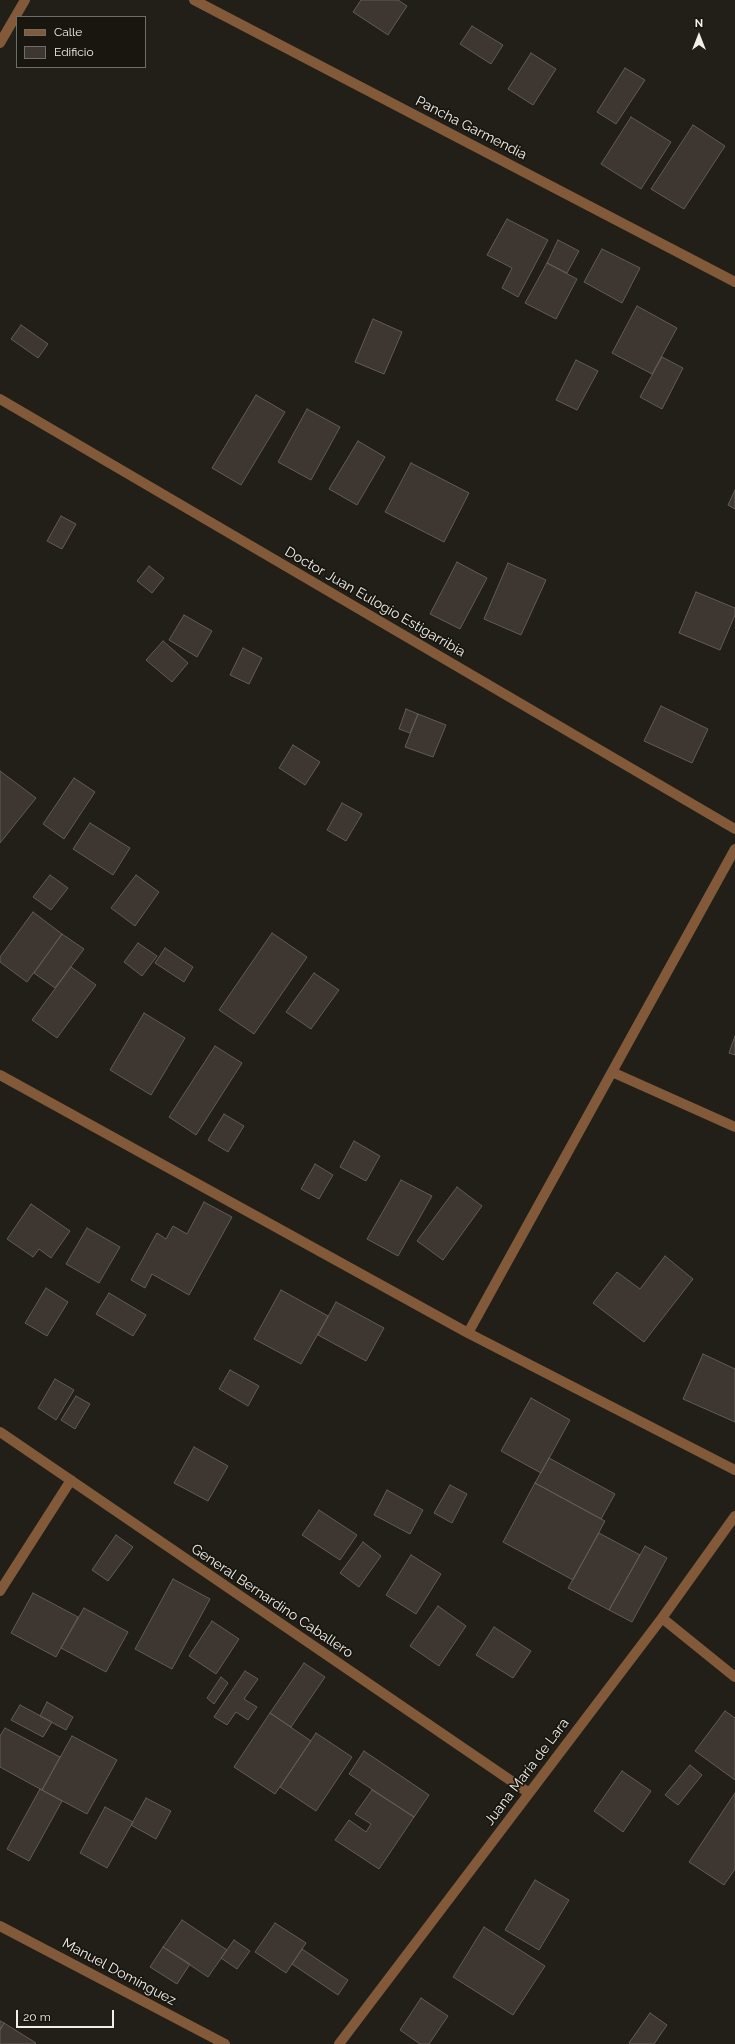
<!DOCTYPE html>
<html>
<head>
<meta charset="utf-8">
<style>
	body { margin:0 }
	#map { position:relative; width:735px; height:2044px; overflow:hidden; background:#211f18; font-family:Raleway,sans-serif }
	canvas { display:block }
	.legend { position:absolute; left:16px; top:16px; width:130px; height:52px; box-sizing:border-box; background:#18160f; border:1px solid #6e6d67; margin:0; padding:5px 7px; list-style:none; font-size:12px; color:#f0efea }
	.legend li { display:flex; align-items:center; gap:8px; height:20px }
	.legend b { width:20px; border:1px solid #6e6d67 }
	.north { position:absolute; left:679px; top:16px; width:40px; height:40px; -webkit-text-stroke:3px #18160f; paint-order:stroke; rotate:0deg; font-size:11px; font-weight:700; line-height:16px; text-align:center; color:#f0efea }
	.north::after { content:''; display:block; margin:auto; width:14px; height:18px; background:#f0efea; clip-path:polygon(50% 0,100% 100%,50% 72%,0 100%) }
	.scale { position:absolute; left:16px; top:2010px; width:98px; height:18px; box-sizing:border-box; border:2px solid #f0efea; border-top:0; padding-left:5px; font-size:12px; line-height:14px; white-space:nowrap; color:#f0efea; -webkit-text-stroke:3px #18160f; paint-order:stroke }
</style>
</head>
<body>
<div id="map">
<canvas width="735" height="2044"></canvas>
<ul class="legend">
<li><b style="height:5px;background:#825939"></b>Calle</li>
<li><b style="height:11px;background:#3d3631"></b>Edificio</li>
</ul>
<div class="north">N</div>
<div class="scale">20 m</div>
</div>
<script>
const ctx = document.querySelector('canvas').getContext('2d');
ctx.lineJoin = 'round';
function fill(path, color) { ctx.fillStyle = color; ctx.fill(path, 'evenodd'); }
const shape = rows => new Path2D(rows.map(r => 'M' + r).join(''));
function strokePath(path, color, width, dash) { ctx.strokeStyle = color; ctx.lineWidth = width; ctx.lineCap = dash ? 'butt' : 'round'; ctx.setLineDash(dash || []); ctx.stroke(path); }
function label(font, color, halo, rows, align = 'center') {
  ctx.font = font + ' Raleway,sans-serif'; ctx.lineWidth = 3.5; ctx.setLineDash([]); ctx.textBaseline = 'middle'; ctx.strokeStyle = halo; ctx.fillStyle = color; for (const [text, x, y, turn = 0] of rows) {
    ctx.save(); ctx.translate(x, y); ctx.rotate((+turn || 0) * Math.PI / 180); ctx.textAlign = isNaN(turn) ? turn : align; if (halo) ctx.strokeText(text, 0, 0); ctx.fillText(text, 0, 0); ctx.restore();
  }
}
const building = shape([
	[361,0,398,0,407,6,388,35,353,12,361,0],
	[472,26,503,45,491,64,460,44,472,26],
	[531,53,556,69,533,105,508,89,531,53],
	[625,68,645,80,616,124,597,112,625,68],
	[631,117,671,142,641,189,601,164,631,117],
	[693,125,725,146,684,209,651,189,693,125],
	[507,219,548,240,518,297,502,288,512,268,487,255,507,219],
	[558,240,579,251,567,273,547,263,558,240],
	[602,249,640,268,622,303,584,282,602,249],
	[547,263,577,279,556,319,525,303,547,263],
	[637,306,677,328,652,374,612,353,637,306],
	[373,319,402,332,384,374,355,362,373,319],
	[21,325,48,344,38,358,11,339,21,325],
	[662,357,683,368,662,409,640,397,662,357],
	[576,360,598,371,577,410,556,400,576,360],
	[256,395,285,412,241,485,212,468,256,395],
	[307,409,340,427,311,480,278,462,307,409],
	[358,441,385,457,357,505,329,489,358,441],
	[411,463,469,493,444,542,385,512,411,463],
	[735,490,735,509,728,505,735,490],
	[61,516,76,524,62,549,47,541,61,516],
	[457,562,487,578,460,629,430,614,457,562],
	[508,563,546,580,521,635,484,619,508,563],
	[149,566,164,578,152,593,137,581,149,566],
	[696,592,735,608,735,615,720,650,679,633,696,592],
	[184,615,212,631,197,657,169,640,184,615],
	[163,641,188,663,172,682,146,660,163,641],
	[243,648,262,658,249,684,230,675,243,648],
	[661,706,708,729,692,763,644,741,661,706],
	[406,709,418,714,410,733,399,729,406,709],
	[418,714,446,725,433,757,405,747,418,714],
	[293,745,320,762,305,785,279,768,293,745],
	[0,771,36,798,0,843,0,771],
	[74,778,95,792,64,839,43,824,74,778],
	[342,803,362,814,346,841,327,830,342,803],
	[90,823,130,848,113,875,73,849,90,823],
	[50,875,68,888,51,910,33,897,50,875],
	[136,875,159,892,135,926,111,908,136,875],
	[33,912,62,934,27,982,0,962,0,957,33,912],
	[272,933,307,957,254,1034,219,1010,272,933],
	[62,934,84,949,55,988,34,973,62,934],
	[138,943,157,956,142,976,124,962,138,943],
	[165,948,193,967,184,982,155,963,165,948],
	[71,967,96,985,57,1038,32,1020,71,967],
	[314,973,339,990,311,1029,286,1012,314,973],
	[144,1013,185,1038,151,1095,110,1070,144,1013],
	[735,1036,735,1055,729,1053,735,1036],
	[215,1046,242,1063,196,1135,169,1117,215,1046],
	[224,1114,244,1126,228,1152,208,1140,224,1114],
	[354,1141,380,1156,366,1181,340,1167,354,1141],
	[315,1164,333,1175,319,1199,301,1189,315,1164],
	[401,1180,432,1196,398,1256,367,1239,401,1180],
	[457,1187,482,1206,443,1260,417,1241,457,1187],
	[204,1202,232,1217,189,1295,152,1274,145,1288,131,1280,157,1233,166,1239,173,1226,187,1234,204,1202],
	[31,1204,70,1231,51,1258,39,1249,33,1257,7,1239,31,1204],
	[87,1228,120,1247,99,1283,66,1264,87,1228],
	[665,1256,693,1279,644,1342,593,1303,617,1272,640,1289,665,1256],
	[46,1288,68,1302,47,1336,25,1323,46,1288],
	[281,1290,328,1316,301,1364,254,1339,281,1290],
	[109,1293,146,1315,133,1336,96,1314,109,1293],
	[336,1302,384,1328,366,1361,318,1335,336,1302],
	[703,1354,735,1369,735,1422,683,1399,703,1354],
	[230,1370,259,1386,248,1406,219,1389,230,1370],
	[55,1379,74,1390,56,1420,38,1408,55,1379],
	[76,1396,90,1404,75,1429,61,1420,76,1396],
	[531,1398,570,1420,541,1473,501,1451,531,1398],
	[194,1447,228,1466,208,1501,174,1483,194,1447],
	[549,1458,615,1494,601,1519,535,1483,549,1458],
	[535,1483,605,1521,573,1580,503,1542,535,1483],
	[450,1485,467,1494,452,1523,434,1513,450,1485],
	[387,1490,423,1510,410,1534,374,1515,387,1490],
	[319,1510,357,1535,340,1560,302,1535,319,1510],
	[599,1533,640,1555,609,1610,568,1588,599,1533],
	[116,1535,133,1547,108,1581,92,1570,116,1535],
	[363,1542,381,1556,359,1587,340,1573,363,1542],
	[645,1546,667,1558,632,1622,609,1610,645,1546],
	[411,1555,441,1574,416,1614,386,1595,411,1555],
	[173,1579,210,1599,172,1669,135,1649,173,1579],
	[33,1593,78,1617,56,1657,11,1633,33,1593],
	[438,1606,466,1626,439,1666,410,1646,438,1606],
	[84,1608,128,1632,106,1672,61,1648,84,1608],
	[212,1621,239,1639,216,1674,189,1656,212,1621],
	[494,1627,531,1651,513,1678,476,1655,494,1627],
	[304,1663,325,1677,291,1727,270,1713,304,1663],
	[245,1671,258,1679,244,1699,257,1707,248,1720,236,1712,227,1725,214,1717,245,1671],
	[221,1677,228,1683,214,1704,207,1698,221,1677],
	[47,1702,73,1717,66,1730,40,1716,47,1702],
	[20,1705,52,1722,43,1737,11,1720,20,1705],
	[725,1711,735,1718,735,1780,695,1751,725,1711],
	[270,1713,311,1741,275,1794,234,1767,270,1713],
	[5,1728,60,1757,42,1790,0,1767,0,1736,5,1728],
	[316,1733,352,1757,316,1811,280,1787,316,1733],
	[72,1736,117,1760,87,1814,42,1790,72,1736],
	[364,1751,429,1795,414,1817,349,1774,364,1751],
	[690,1765,702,1775,678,1805,665,1795,690,1765],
	[622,1771,651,1791,623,1832,594,1811,622,1771],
	[40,1789,62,1801,29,1861,7,1849,40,1789],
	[372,1790,414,1817,379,1869,335,1840,349,1820,366,1832,371,1824,355,1814,372,1790],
	[735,1793,735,1869,724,1885,689,1862,735,1793],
	[146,1798,171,1811,156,1839,131,1825,146,1798],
	[105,1807,133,1822,107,1868,80,1853,105,1807],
	[535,1880,569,1900,539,1950,505,1930,535,1880],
	[182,1920,227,1950,208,1977,163,1947,182,1920],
	[275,1923,306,1943,286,1973,255,1952,275,1923],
	[484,1927,545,1966,513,2015,453,1977,484,1927],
	[234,1940,250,1951,237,1969,221,1958,234,1940],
	[163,1947,190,1964,177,1984,150,1967,163,1947],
	[302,1949,348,1980,338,1995,292,1964,302,1949],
	[421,1998,448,2016,429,2044,420,2044,400,2030,421,1998],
	[650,2013,667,2025,654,2044,631,2044,629,2043,650,2013],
	[0,2021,4,2023,0,2030,0,2021],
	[4,2023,36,2043,35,2044,0,2044,0,2030,4,2023]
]);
fill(building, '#3d3631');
strokePath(building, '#635c56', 1);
strokePath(shape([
	[194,0,735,282],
	[0,43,25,0],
	[0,399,735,829],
	[612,1072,735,1127],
	[0,1075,468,1333,735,1470],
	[468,1333,735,849],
	[0,1432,529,1793],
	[0,1591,71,1480],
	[662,1618,735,1677],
	[0,1926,225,2044],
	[339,2044,662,1618,735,1516]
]), '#825939', 10);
label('14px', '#f0efea', '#18160f', [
	["Pancha Garmendia",471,128,27],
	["Doctor Juan Eulogio Estigarribia",375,602,30],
	["General Bernardino Caballero",272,1601,34],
	["Juana María de Lara",527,1772,-53],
	["Manuel Domínguez",119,1972,28]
]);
</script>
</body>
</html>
